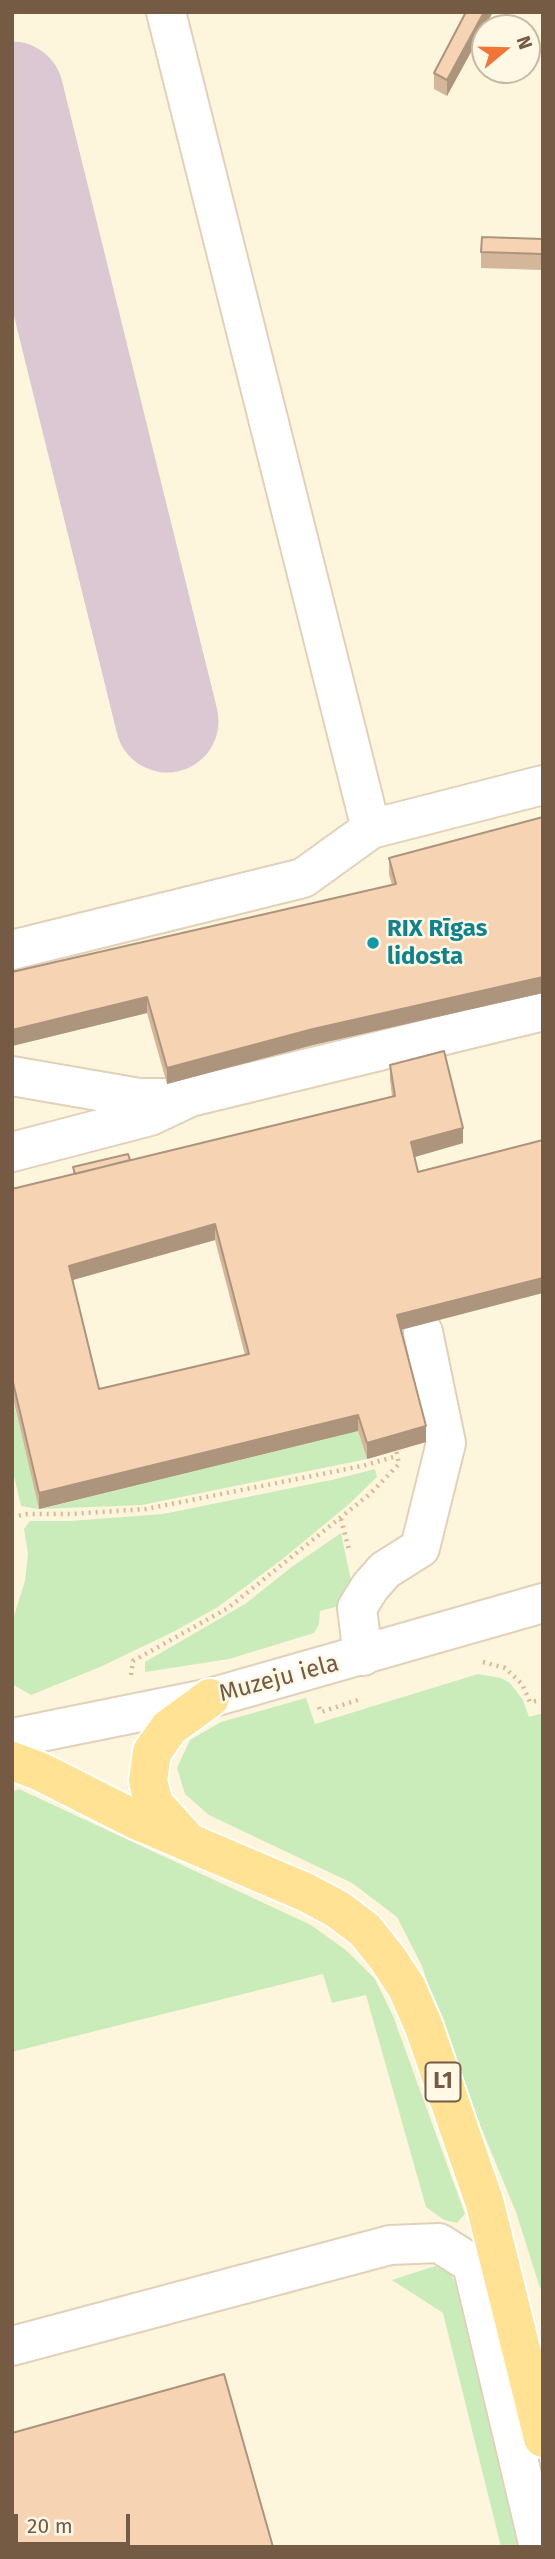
<!DOCTYPE html>
<html>
<head>
<meta charset="utf-8">
<style>
	body { margin:0 }
	#map { position:relative; width:555px; height:2559px; overflow:hidden; background:#fef5dd; font-family:"Fira Sans",sans-serif }
	canvas { display:block }
	.frame { position:absolute; inset:0; border:14px solid #755b44; pointer-events:none }
	.north { position:absolute; left:471px; top:14px; width:70px; height:70px; box-sizing:border-box; background:#fff8e5; border:2px solid #c8b9a5; border-radius:50%; rotate:71deg; font-size:19px; font-weight:700; line-height:28px; text-align:center; color:#755b44 }
	.north::after { content:''; display:block; margin:auto; width:24px; height:32px; background:#f37437; clip-path:polygon(50% 0,100% 100%,50% 72%,0 100%) }
	.scale { position:absolute; left:14px; top:2514px; width:116px; height:32px; box-sizing:border-box; border:4px solid #755b44; border-top:0; padding-left:9px; font-size:21px; line-height:24px; white-space:nowrap; color:#755b44; -webkit-text-stroke:5px #fff8e5; paint-order:stroke }
</style>
</head>
<body>
<div id="map">
<canvas width="555" height="2559"></canvas>
<div class="frame"></div>
<div class="north">N</div>
<div class="scale">20 m</div>
</div>
<script>
const ctx = document.querySelector('canvas').getContext('2d');
ctx.lineJoin = 'round';
function fill(path, color) { ctx.fillStyle = color; ctx.fill(path, 'evenodd'); }
const shape = rows => new Path2D(rows.map(r => 'M' + r).join(''));
function strokePath(path, color, width, dash) { ctx.strokeStyle = color; ctx.lineWidth = width; ctx.lineCap = dash ? 'butt' : 'round'; ctx.setLineDash(dash || []); ctx.stroke(path); }
function label(font, color, halo, rows, align = 'center') {
  ctx.font = font + ' "Fira Sans",sans-serif'; ctx.lineWidth = 5; ctx.setLineDash([]); ctx.textBaseline = 'middle'; ctx.strokeStyle = halo; ctx.fillStyle = color; for (const [text, x, y, turn = 0] of rows) {
    ctx.save(); ctx.translate(x, y); ctx.rotate((+turn || 0) * Math.PI / 180); ctx.textAlign = isNaN(turn) ? turn : align; if (halo) ctx.strokeText(text, 0, 0); ctx.fillText(text, 0, 0); ctx.restore();
  }
}
fill(shape([
	[12,1396,40,1509,358,1431,367,1459,142,1505,39,1509,21,1506,12,1467],
	[375,1469,377,1477,348,1505,280,1561,218,1607,171,1633,100,1667,31,1695,12,1684,12,1622,25,1581,28,1554,24,1529,30,1521,70,1521,163,1514,336,1479],
	[341,1533,352,1585,339,1606,320,1611,319,1624,314,1633,229,1659,145,1672,145,1662,245,1604,293,1566],
	[478,1674,501,1678,510,1683,523,1700,529,1717,543,1713,543,2287,540,2288,516,2212,451,2055,422,1966,397,1917,352,1883,209,1815,185,1794,177,1768,190,1740,221,1722,306,1698,315,1724],
	[19,1789,311,1925,347,1951,375,1979,393,2016,465,2214,457,2223,444,2220,426,2207,366,1995,332,2003,323,1974,12,2052,12,1792],
	[435,2266,451,2274,464,2303,524,2547,501,2547,443,2313,392,2280]
]), '#caecbb');
strokePath(shape([
	[12,93,167,721]
]), '#dbc8d2', 103);
const minor = shape([
	[166,12,371,829],
	[12,950,303,878,371,829,543,785],
	[12,1076,139,1098,177,1098],
	[12,1152,150,1116,190,1097,543,1011],
	[363,1656,357,1608,370,1587,385,1570,420,1548,446,1443,423,1332],
	[12,1738,210,1698,543,1603],
	[12,2346,390,2245,439,2243,472,2264,539,2547]
]);
const major = shape([
	[12,1761,39,1771,136,1820,305,1892,337,1909,365,1930,388,1959,407,1988,424,2027,485,2204,543,2438],
	[184,1837,154,1804,148,1781,152,1752,169,1728,210,1698]
]);
strokePath(minor, '#e2d1b9', 42);
strokePath(major, '#fff', 42);
strokePath(shape([
	[12,1517,27,1514,71,1514,146,1509,362,1466,397,1456],
	[341,1519,349,1550],
	[483,1662,505,1668,522,1684,530,1702,543,1700],
	[131,1675,133,1661,228,1608,371,1493,399,1464,396,1449],
	[319,1707,321,1712,361,1699]
]), '#dab896', 4.5, [2, 5]);
strokePath(minor, '#fff', 38);
strokePath(major, '#ffe293', 38);
fill(shape([
	[466,12,447,96,434,89,434,73],
	[481,252,543,254,543,270,481,268],
	[543,817,543,993,313,1045,167,1084,147,1013,12,1046,12,972,392,885,389,874,389,858],
	[390,1065,463,1143,415,1157,401,1330,426,1442,367,1459,358,1431,39,1509,12,1394,12,1189,73,1174,73,1167,130,1160,392,1096,390,1080],
	[215,1240,245,1355,99,1389,73,1280]
]), '#d4b69a');
fill(shape([
	[484,12,493,12,447,96,447,80],
	[543,977,543,993,313,1045,167,1084,167,1068,313,1029],
	[147,997,147,1013,12,1046,12,1030],
	[463,1128,463,1143,411,1158,411,1142],
	[215,1224,215,1240,69,1281,69,1266],
	[543,1278,543,1293,397,1331,397,1315],
	[358,1415,358,1431,39,1509,39,1493],
	[426,1426,426,1442,367,1459,367,1443]
]), '#ac947d');
const building = shape([
	[466,12,484,12,447,80,434,73,466,12],
	[482,237,543,239,543,254,481,252,482,237],
	[543,817,543,977,313,1029,167,1068,147,997,12,1030,12,972,396,884,389,858,543,817],
	[444,1051,463,1128,411,1142,418,1172,543,1140,543,1278,397,1315,426,1426,367,1443,358,1415,39,1493,12,1378,12,1189,395,1096,390,1065,444,1051],
	[215,1224,249,1354,99,1389,69,1266,215,1224],
	[128,1154,130,1160,75,1174,73,1167,128,1154],
	[224,2374,273,2547,12,2547,12,2433,224,2374]
]);
fill(building, '#f6d4b3');
strokePath(building, '#ac947d', 2);
for (const [x, y, r, color] of [
	[373,943,7,"#0f9aa8"]
]) { const dot = new Path2D(); dot.arc(x, y, r, 0, 2 * Math.PI); ctx.fillStyle = color; ctx.fill(dot); strokePath(dot, '#fff8e5', 2.5); }
for (const [x, y, w] of [
	[443,2082,35]
]) { const box = new Path2D(); box.roundRect(x - w / 2, y - 19.5, w, 39, 5); ctx.fillStyle = '#fff8e5'; ctx.fill(box); strokePath(box, '#755b44', 2); }
label('bold 23px', '#755b44', null, [
	["L1",443,2082]
]);
label('bold 24px', '#0d838f', '#fff8e5', [
	["RIX Rīgas",387,929],
	["lidosta",387,957]
], 'left');
label('24px', '#755b44', '#fff8e5', [
	["Muzeju iela",279,1679,-15]
]);
</script>
</body>
</html>
